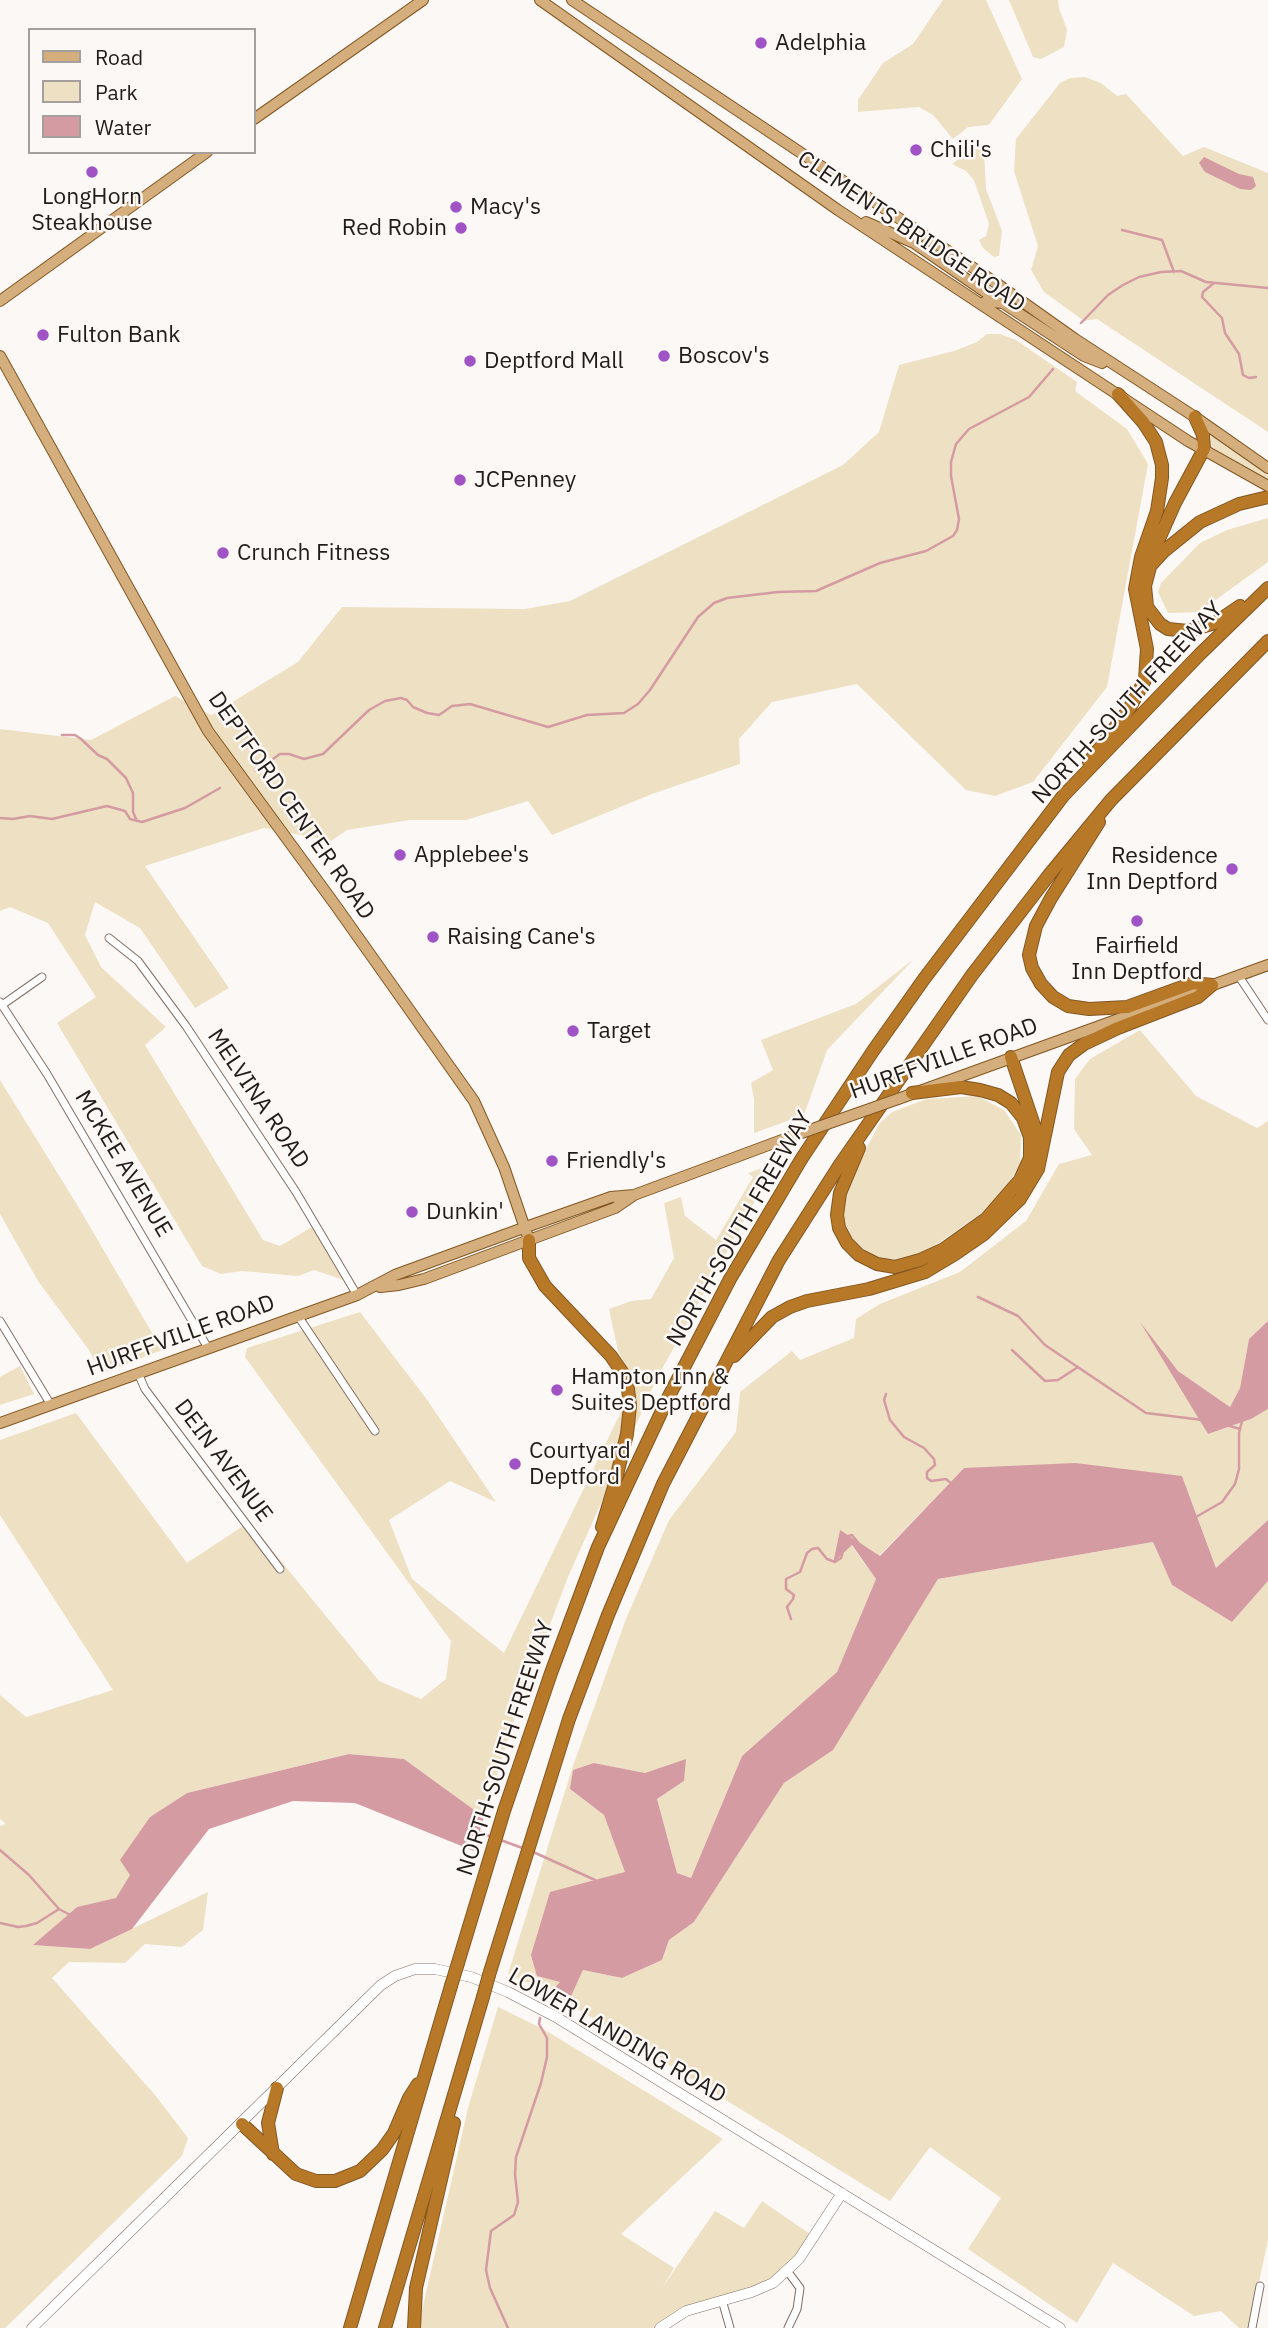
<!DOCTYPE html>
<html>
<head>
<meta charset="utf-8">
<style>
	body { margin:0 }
	#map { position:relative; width:1268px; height:2328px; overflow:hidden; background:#fcf8f6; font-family:"IBM Plex Sans",sans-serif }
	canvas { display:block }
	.legend { position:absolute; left:28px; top:28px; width:228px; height:126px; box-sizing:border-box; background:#fcf8f6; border:2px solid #a5a09d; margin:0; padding:9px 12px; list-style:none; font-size:21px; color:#221b17 }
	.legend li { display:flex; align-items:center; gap:14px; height:35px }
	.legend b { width:35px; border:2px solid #a5a09d }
</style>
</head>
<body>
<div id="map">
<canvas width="1268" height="2328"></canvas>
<ul class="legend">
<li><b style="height:9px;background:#d4ae7d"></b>Road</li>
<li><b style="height:19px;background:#eee0c2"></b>Park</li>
<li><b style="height:19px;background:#d49ba2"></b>Water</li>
</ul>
</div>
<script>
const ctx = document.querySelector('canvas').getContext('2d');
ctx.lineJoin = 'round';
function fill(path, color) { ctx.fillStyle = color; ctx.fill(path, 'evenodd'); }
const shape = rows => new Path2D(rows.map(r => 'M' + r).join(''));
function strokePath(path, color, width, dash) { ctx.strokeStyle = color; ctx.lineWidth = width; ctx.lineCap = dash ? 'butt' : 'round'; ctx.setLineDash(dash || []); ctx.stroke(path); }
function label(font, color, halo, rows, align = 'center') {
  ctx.font = font + ' "IBM Plex Sans",sans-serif'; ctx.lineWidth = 5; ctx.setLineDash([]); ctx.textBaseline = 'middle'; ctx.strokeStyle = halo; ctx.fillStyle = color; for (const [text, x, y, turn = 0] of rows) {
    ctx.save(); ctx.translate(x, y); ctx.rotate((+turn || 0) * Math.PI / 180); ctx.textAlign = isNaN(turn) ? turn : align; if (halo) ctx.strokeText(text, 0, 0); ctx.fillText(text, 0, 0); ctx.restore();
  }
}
fill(shape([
	[943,0,986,0,1022,79,989,125,968,127,953,139,933,115,919,107,858,112,858,100,883,63,913,44],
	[1009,0,1058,0,1059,8,1067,30,1064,47,1041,59,1033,57],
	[1085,77,1101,83,1117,96,1126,94,1183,156,1204,147,1268,173,1268,432,1097,319,1084,321,1044,292,1031,270,1038,246,1014,171,1016,139,1060,83,1070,78],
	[974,148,984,151,986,189,1002,231,999,256,994,257,983,248,979,240,986,236,989,224,974,180,966,171,952,164],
	[987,334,1000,334,1016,340,1077,382,1075,391,1127,429,1148,464,1107,687,1033,782,995,796,966,790,857,684,772,702,739,739,740,764,652,794,552,835,528,801,466,820,410,820,347,830,331,841,264,828,145,866,229,988,195,1008,140,928,95,902,85,935,101,967,166,1027,145,1045,263,1240,280,1246,317,1224,339,1261,344,1280,314,1270,298,1276,242,1271,221,1274,202,1266,57,1023,96,997,48,923,10,907,0,911,0,729,91,740,175,696,211,715,298,662,342,607,525,609,570,601,843,465,879,432,899,365,954,351,977,342],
	[1211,432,1268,475,1268,480,1211,447],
	[1268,518,1268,562,1199,612,1168,613,1158,592,1161,583,1200,543,1227,530],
	[914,959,827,1050,804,1115,754,1133,754,1099,751,1083,773,1070,761,1040,856,1004],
	[1140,1030,1196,1096,1257,1128,1268,1121,1268,1321,1249,1339,1240,1388,1230,1407,1178,1371,1163,1353,1208,1434,1251,1419,1268,1409,1268,1520,1216,1568,1182,1476,964,1468,879,1556,840,1531,833,1561,851,1545,876,1579,837,1672,742,1756,691,1878,677,1873,657,1799,684,1781,594,1763,570,1789,604,1815,626,1872,561,1982,550,1993,508,1974,573,1766,626,1619,669,1520,736,1432,740,1392,792,1351,800,1360,854,1338,856,1319,880,1304,960,1272,1026,1221,1059,1164,1092,1155,1074,1129,1075,1079,1090,1059],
	[0,1080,79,1208,162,1350,101,1374,89,1350,38,1281,0,1214],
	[977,1096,1004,1110,1021,1135,1020,1164,1006,1188,979,1215,930,1249,905,1259,885,1260,868,1253,853,1240,844,1222,844,1198,850,1180,879,1124,892,1112,927,1099],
	[776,1163,657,1378,568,1577,515,1717,484,1817,404,1759,349,1754,187,1793,150,1817,130,1875,116,1899,77,1907,34,1945,90,1949,208,1892,203,1930,182,1947,145,1944,125,1963,69,1962,52,1978,155,2095,188,2138,182,2156,30,2304,5,2328,0,2328,0,1826,6,1824,0,1819,0,1695,26,1717,113,1690,0,1515,0,1440,76,1413,187,1563,249,1522,379,1681,421,1699,446,1679,451,1641,245,1357,247,1348,360,1312,428,1401,496,1502,450,1481,389,1520,412,1579,504,1653,635,1383,618,1351,609,1309,631,1301,651,1299,674,1258,664,1203,681,1197,685,1216,716,1240,753,1177,748,1173],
	[20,1366,34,1394,0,1405,0,1377],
	[1153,1542,1172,1585,1232,1622,1268,1581,1268,2240,1249,2328,1239,2328,1221,2311,1194,2316,1113,2263,1077,2323,968,2249,1001,2198,930,2147,890,2201,568,2003,583,1970,622,1978,662,1960,669,1940,694,1922,784,1783,833,1749,938,1579],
	[498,2007,545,2030,723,2139,621,2234,674,2268,662,2288,715,2211,744,2228,762,2201,810,2234,812,2241,773,2283,707,2304,663,2328,418,2328,468,2108]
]), '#eee0c2');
fill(shape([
	[1204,157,1239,174,1253,177,1256,186,1251,190,1240,189,1205,172,1199,163],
	[1268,1321,1268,1409,1251,1419,1208,1434,1140,1322,1178,1371,1230,1407,1240,1388,1249,1339],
	[1075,1463,1182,1476,1216,1568,1268,1520,1268,1581,1232,1622,1172,1585,1153,1542,938,1579,833,1750,784,1783,694,1922,669,1940,662,1960,622,1978,583,1970,568,2003,550,1993,560,1982,537,1976,531,1955,550,1892,625,1872,604,1815,570,1789,573,1770,594,1763,645,1773,686,1759,684,1781,657,1799,677,1873,691,1878,742,1756,837,1672,876,1579,852,1545,833,1563,840,1530,880,1556,964,1468],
	[349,1754,404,1759,484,1817,474,1851,355,1803,293,1801,209,1829,132,1929,90,1949,33,1945,77,1907,116,1898,130,1875,120,1860,150,1817,187,1793]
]), '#d49ba2');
strokePath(shape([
	[1122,230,1162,240,1174,272],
	[1214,283,1203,292,1202,297,1222,318,1225,333,1239,354,1243,375,1249,378,1256,377],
	[1081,323,1108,295,1123,285,1139,277,1161,272,1181,271,1206,282,1268,288],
	[62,735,75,735,81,739,98,755,107,759,126,778,133,793,133,812,137,821],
	[256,771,280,754,289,754,304,759,323,754,369,710,385,701,401,698,407,700,413,707,427,713,439,715,452,706,470,704,548,727,587,715,624,713,638,704,650,690,698,617,714,603,727,598,778,592,816,591,880,563,926,551,953,536,957,530,959,519,951,476,951,462,956,444,969,429,1029,397,1053,369],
	[0,818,13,819,30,816,52,819,107,806,125,811,130,819,142,822,185,808,220,788],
	[978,1297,1018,1316,1045,1345,1146,1413,1203,1420],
	[1012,1350,1045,1381,1058,1380,1078,1367],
	[886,1394,884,1400,890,1420,904,1437,924,1448,934,1459,935,1465,927,1472,927,1478,931,1481,946,1479,952,1484],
	[1230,1426,1240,1429],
	[1196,1517,1222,1502,1235,1484,1239,1469,1239,1433,1242,1421],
	[845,1537,852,1535,860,1545],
	[791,1619,787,1607,793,1599,794,1595,786,1589,786,1579,800,1572,807,1553,812,1549,818,1548,827,1559,835,1562,841,1558,843,1551],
	[479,1832,492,1837],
	[498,1839,525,1849],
	[0,1850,29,1875,59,1909,72,1916],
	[531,1851,595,1880],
	[0,1923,18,1927,26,1926,37,1923,59,1909],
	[553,2001,562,1995],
	[508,2328,490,2288,486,2270,491,2231,514,2215,518,2202,515,2174,516,2157,541,2083,547,2057,547,2038,539,2024,540,2018]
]), '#d49ba2', 2.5);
const street = shape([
	[109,938,138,961,186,1026,296,1192,357,1295],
	[1238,975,1268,1020],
	[0,1002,47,1074,208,1348],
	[2,1005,42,977],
	[298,1316,375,1431],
	[0,1321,51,1405],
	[138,1373,145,1389,280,1569],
	[788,2272,800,2288,797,2309,788,2328],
	[722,2300,730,2328],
	[1252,2328,1260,2286]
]);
const secondary = shape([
	[32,2328,381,1985,395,1976,415,1969,435,1969,471,1977,508,1992,556,2017,1060,2328],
	[660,2328,686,2311,752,2292,773,2283,799,2259,842,2193]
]);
const primary = shape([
	[540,0,838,210,1188,441,1268,486],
	[572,0,996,283,1075,339,1195,417,1268,468],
	[254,119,423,0],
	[866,222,914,243,988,294,994,296,1010,293],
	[0,301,207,152],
	[986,301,1003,303,1084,356,1102,363],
	[0,356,208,731,336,906,474,1101,504,1167,529,1240],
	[898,1099,1268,965],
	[380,1287,399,1285,424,1279,615,1208,634,1195,790,1137],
	[0,1423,357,1295,395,1275,526,1227,611,1197,634,1195]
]);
const highway = shape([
	[1195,417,1203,435,1204,449,1175,503,1155,548,1145,586,1147,607,1160,624,1168,629,1188,631,1215,623,1240,606],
	[1152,564,1164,551,1200,522,1239,504,1268,497],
	[1089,762,1129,709,1145,680,1147,649,1135,589,1141,557,1157,511,1162,478,1162,465,1156,442,1143,422,1118,394],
	[1099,822,1051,898,1036,926,1029,955,1032,968,1041,984,1053,997,1068,1006,1089,1009,1127,1007,1193,983,1212,985],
	[1011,1057,1042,1149],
	[859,1148,840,1193,837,1215,839,1228,847,1243,859,1255,877,1264,895,1267,920,1260,944,1249,986,1219,1020,1180,1030,1158,1030,1137,1023,1118,1011,1103,998,1095,980,1090,961,1087,912,1093],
	[529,1240,529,1258,545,1286,611,1356,622,1372,628,1389,630,1406,627,1434,614,1487,602,1527],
	[734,1356,772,1317,790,1307,807,1301,869,1289,925,1272,955,1254,984,1234,1020,1199,1038,1169,1058,1072,1069,1055,1084,1044,1118,1028,1198,997,1212,985],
	[458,1963,504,1811,551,1673,598,1547,668,1398,730,1279,802,1158,873,1051,924,979,1063,796,1200,654,1268,588],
	[489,1975,569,1719,608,1615,663,1484,779,1260,839,1166,972,975,1049,875,1111,800,1268,641],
	[242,2124,296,2174,316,2181,335,2181,360,2171,382,2150,394,2133,409,2098,418,2084],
	[273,2154,268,2123,277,2088],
	[350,2328,451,1986],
	[385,2328,483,1997],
	[414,2328,416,2288,454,2123]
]);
strokePath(street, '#806e65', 9);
strokePath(secondary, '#806e65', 11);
strokePath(primary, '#835721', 12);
strokePath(highway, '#835721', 14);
strokePath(street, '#fff', 7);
strokePath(secondary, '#fff', 10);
strokePath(primary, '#d4ae7d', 10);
strokePath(highway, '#b77827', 12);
const primaryBridge = shape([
	[790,1137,898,1099]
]);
const highwayBridge = shape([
	[451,1986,458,1963],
	[483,1997,489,1975]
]);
strokePath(primaryBridge, '#835721', 12, []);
strokePath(highwayBridge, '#835721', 14, []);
strokePath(primaryBridge, '#d4ae7d', 10);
strokePath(highwayBridge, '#b77827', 12);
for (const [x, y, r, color] of [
	[761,43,7,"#a053c5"],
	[916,150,7,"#a053c5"],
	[92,172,7,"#a053c5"],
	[456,207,7,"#a053c5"],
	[461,228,7,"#a053c5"],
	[43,335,7,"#a053c5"],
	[664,356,7,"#a053c5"],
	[470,361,7,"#a053c5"],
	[460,480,7,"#a053c5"],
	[223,553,7,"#a053c5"],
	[400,855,7,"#a053c5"],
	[1232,869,7,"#a053c5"],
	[1137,921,7,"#a053c5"],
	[433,937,7,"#a053c5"],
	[573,1031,7,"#a053c5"],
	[552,1161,7,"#a053c5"],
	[412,1212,7,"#a053c5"],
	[557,1390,7,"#a053c5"],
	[515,1464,7,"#a053c5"]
]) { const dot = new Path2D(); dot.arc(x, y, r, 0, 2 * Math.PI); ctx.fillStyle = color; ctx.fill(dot); strokePath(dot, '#fcf8f6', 2.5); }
label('23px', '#221b17', '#fcf8f6', [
	["Adelphia",775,43],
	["Chili's",930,150],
	["LongHorn",92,197,"center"],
	["Steakhouse",92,223,"center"],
	["Macy's",470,207],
	["Red Robin",447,228,"right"],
	["Fulton Bank",57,335],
	["Boscov's",678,356],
	["Deptford Mall",484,361],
	["JCPenney",474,480],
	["Crunch Fitness",237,553],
	["Applebee's",414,855],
	["Residence",1218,856,"right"],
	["Inn Deptford",1218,882,"right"],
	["Raising Cane's",447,937],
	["Fairfield",1137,946,"center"],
	["Inn Deptford",1137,972,"center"],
	["Target",587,1031],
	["Friendly's",566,1161],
	["Dunkin'",426,1212],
	["Hampton Inn &",571,1377],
	["Suites Deptford",571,1403],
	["Courtyard",529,1451],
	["Deptford",529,1477]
], 'left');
label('23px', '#221b17', '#fcf8f6', [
	["CLEMENTS BRIDGE ROAD",911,232,34],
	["NORTH-SOUTH FREEWAY",1128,703,-47],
	["DEPTFORD CENTER ROAD",291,806,55],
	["HURFFVILLE ROAD",944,1059,-20],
	["MELVINA ROAD",258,1099,56],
	["MCKEE AVENUE",123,1164,59],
	["NORTH-SOUTH FREEWAY",740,1229,-60],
	["HURFFVILLE ROAD",181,1336,-20],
	["DEIN AVENUE",223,1461,53],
	["NORTH-SOUTH FREEWAY",506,1748,-72],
	["LOWER LANDING ROAD",617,2036,30]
]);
</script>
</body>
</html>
